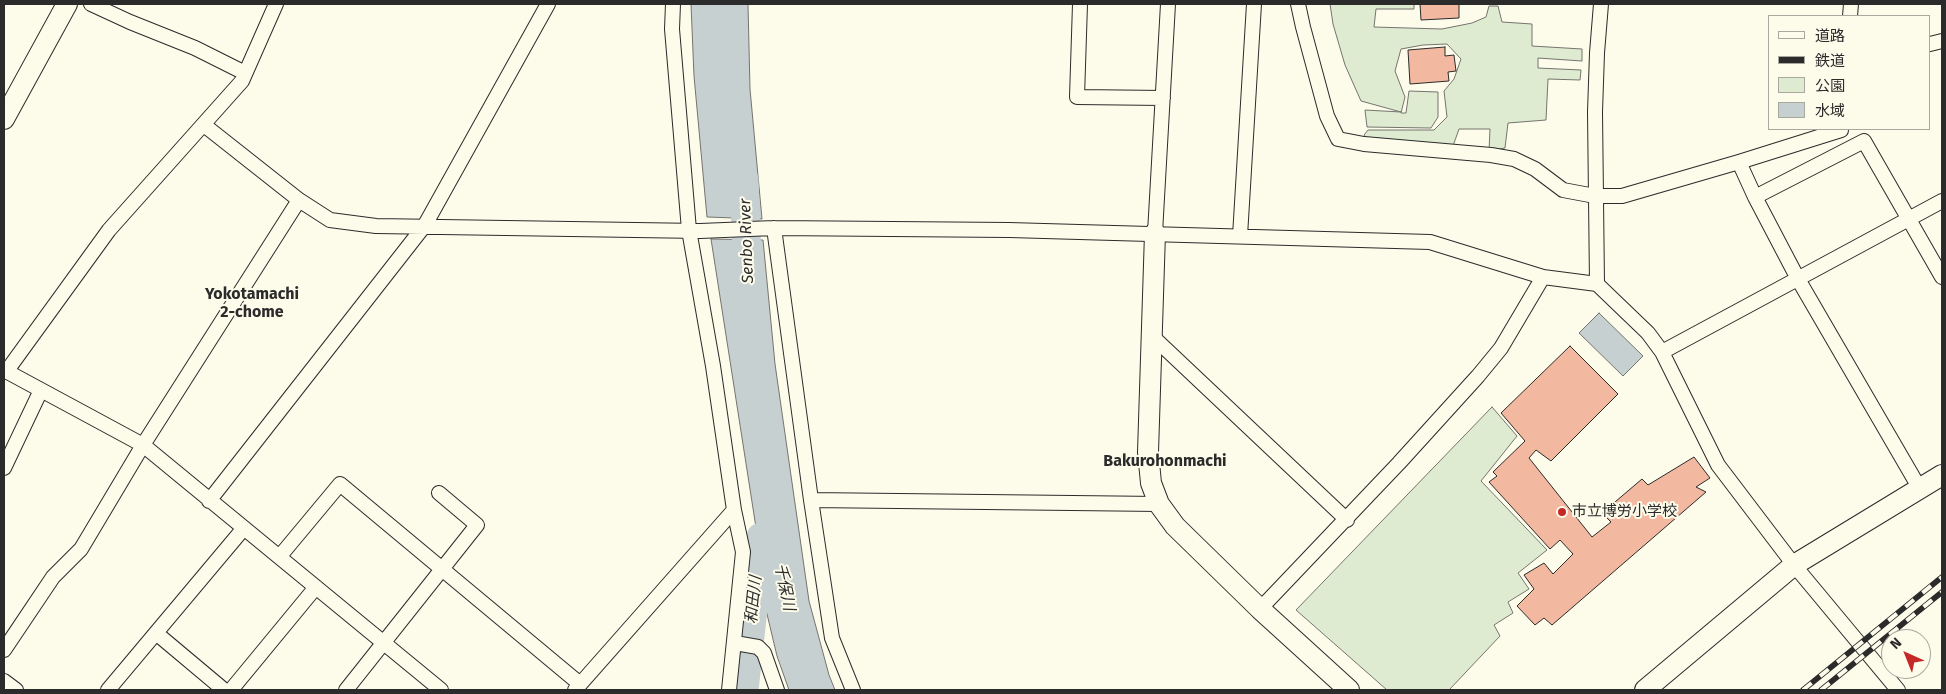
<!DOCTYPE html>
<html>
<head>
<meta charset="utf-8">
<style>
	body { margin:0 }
	#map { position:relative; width:1946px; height:694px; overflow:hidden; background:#fdfbea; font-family:"Fira Sans","Noto Sans JP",sans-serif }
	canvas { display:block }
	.frame { position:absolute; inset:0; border:5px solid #2b2b2b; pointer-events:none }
	.legend { position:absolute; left:1768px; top:15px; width:162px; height:115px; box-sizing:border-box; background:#fdfbea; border:1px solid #a9a89e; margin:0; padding:6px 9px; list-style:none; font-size:15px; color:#2b2b2b }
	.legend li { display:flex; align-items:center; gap:10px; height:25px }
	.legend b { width:25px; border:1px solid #a9a89e }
	.north { position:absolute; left:1881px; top:629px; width:50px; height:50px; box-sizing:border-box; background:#fdfbea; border:1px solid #a9a89e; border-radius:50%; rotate:316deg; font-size:14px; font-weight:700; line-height:20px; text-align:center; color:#2b2b2b }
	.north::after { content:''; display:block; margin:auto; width:18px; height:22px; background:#c62828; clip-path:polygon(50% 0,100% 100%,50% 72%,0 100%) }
</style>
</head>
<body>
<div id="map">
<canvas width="1946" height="694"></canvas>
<div class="frame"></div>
<ul class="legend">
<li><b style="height:6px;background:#fdfbea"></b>道路</li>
<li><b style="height:6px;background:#2b2b2b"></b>鉄道</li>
<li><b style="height:14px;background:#deebd1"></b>公園</li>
<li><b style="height:14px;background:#c7d0d0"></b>水域</li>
</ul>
<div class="north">N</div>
</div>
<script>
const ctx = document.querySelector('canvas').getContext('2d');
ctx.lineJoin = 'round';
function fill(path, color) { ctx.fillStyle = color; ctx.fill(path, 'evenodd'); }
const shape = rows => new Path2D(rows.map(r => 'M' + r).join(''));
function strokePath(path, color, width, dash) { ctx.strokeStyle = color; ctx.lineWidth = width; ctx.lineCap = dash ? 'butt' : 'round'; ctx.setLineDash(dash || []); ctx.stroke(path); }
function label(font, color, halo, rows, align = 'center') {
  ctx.font = font + ' "Fira Sans","Noto Sans JP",sans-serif'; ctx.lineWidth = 4; ctx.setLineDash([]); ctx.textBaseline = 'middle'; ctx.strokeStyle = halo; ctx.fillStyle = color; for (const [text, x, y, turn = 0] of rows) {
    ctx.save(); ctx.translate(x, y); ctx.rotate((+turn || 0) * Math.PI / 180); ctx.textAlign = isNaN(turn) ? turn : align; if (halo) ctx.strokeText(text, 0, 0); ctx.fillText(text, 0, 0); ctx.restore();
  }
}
const green = shape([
	[1330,4,1414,4,1414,9,1376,9,1374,27,1442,29,1472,23,1486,17,1489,6,1498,6,1502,22,1532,24,1532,46,1582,49,1582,61,1538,58,1538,68,1581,70,1580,80,1548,79,1546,120,1508,123,1505,148,1489,151,1490,129,1459,129,1453,146,1369,141,1364,135,1368,130,1434,130,1447,117,1444,91,1454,79,1461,59,1447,44,1423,45,1401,49,1395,71,1405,97,1401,113,1406,113,1409,91,1438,92,1438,117,1431,128,1367,127,1365,110,1401,112,1361,101,1345,65,1333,24,1330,4],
	[1492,407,1517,436,1481,481,1547,550,1518,573,1529,589,1508,602,1513,613,1494,625,1500,636,1449,690,1387,690,1296,610,1492,407]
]);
fill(green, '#deebd1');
strokePath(green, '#74746e', 1);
const water = shape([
	[691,4,748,4,750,89,762,219,707,217,694,76,691,4],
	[711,239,763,240,775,364,809,601,829,675,835,690,789,690,777,656,767,614,765,609,758,606,758,579,752,537,757,534,711,239],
	[1599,313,1643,356,1623,376,1579,333,1599,313]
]);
fill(water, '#c7d0d0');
strokePath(water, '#74746e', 1);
strokePath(shape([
	[744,180,748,280],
	[744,690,761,537]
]), '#c7d0d0', 29);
const building = shape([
	[1420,4,1459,4,1459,18,1421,20,1420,4],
	[1445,47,1445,56,1454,55,1456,71,1448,72,1449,81,1410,84,1408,50,1445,47],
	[1570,346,1618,394,1551,461,1536,450,1529,458,1592,537,1611,522,1602,513,1642,479,1648,485,1694,457,1710,478,1696,487,1706,492,1552,625,1544,618,1535,625,1517,606,1534,589,1524,575,1544,563,1553,574,1573,554,1560,540,1550,549,1489,482,1497,476,1493,472,1525,441,1501,413,1570,346]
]);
fill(building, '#f2b8a0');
strokePath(building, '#2b2b2b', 1);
const street = shape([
	[91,4,130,22,195,48,245,73],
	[673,4,672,29,689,230,713,366,734,510,743,552,729,690],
	[1080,4,1077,97,1163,98],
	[1298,4,1303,27,1327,116,1338,139,1364,144,1491,155,1514,159,1535,169,1563,190,1595,196,1622,196,1739,162,1841,130,1841,129],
	[1850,16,1851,4],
	[1930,44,1942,41],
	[204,125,299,200,330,220,376,226,700,231,774,228,1009,230,1430,242,1543,277,1597,284,1648,333,1662,352,1718,465,1794,565,1898,690],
	[1739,162,1755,197,1798,279,1920,489],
	[1755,197,1864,141,1942,277],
	[774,228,811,500,832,638,853,690],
	[1155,233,1168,4],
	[1240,236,1254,4],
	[1597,284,1595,112,1597,53,1601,4],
	[1152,336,1347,520],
	[1662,352,1942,201],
	[4,370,143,445,441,690],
	[6,372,109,230,242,81,276,4],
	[4,468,41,390],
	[811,500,1159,504],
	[209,501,425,225,548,4],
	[280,556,340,484,580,684],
	[1260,609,1399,463,1478,376,1501,348,1543,277],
	[156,633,224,690],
	[735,643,758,647,764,653,777,690],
	[4,650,53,577,81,549,143,445,299,200],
	[4,681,16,690],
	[108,690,244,528],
	[231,690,316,587],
	[346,690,477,525,439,493],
	[575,690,734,510]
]);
const secondary = shape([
	[4,119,67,4],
	[1155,233,1148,452,1151,483,1159,504,1175,526,1260,609,1349,690],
	[1645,690,1794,565,1942,475]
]);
strokePath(street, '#2b2b2b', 16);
strokePath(secondary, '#2b2b2b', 22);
strokePath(street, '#fdfbea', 14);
strokePath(secondary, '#fdfbea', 20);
const rail = shape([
	[1803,690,1942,577],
	[1821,690,1942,592]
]);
strokePath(rail, '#2b2b2b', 5.5);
strokePath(rail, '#fdfbea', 4, [11]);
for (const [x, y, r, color] of [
	[1562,512,5,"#c62828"]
]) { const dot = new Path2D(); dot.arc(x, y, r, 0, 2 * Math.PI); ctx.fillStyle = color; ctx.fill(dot); strokePath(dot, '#fdfbea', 2); }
label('15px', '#2b2b2b', '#fdfbea', [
	["市立博労小学校",1572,512]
], 'left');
label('italic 16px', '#2b2b2b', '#fdfbea', [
	["Senbo River",747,241,-92],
	["千保川",784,587,78],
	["和田川",754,600,-84]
]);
label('bold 16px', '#2b2b2b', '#fdfbea', [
	["Yokotamachi",252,295],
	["2-chome",252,313],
	["Bakurohonmachi",1165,462]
]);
</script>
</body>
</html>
